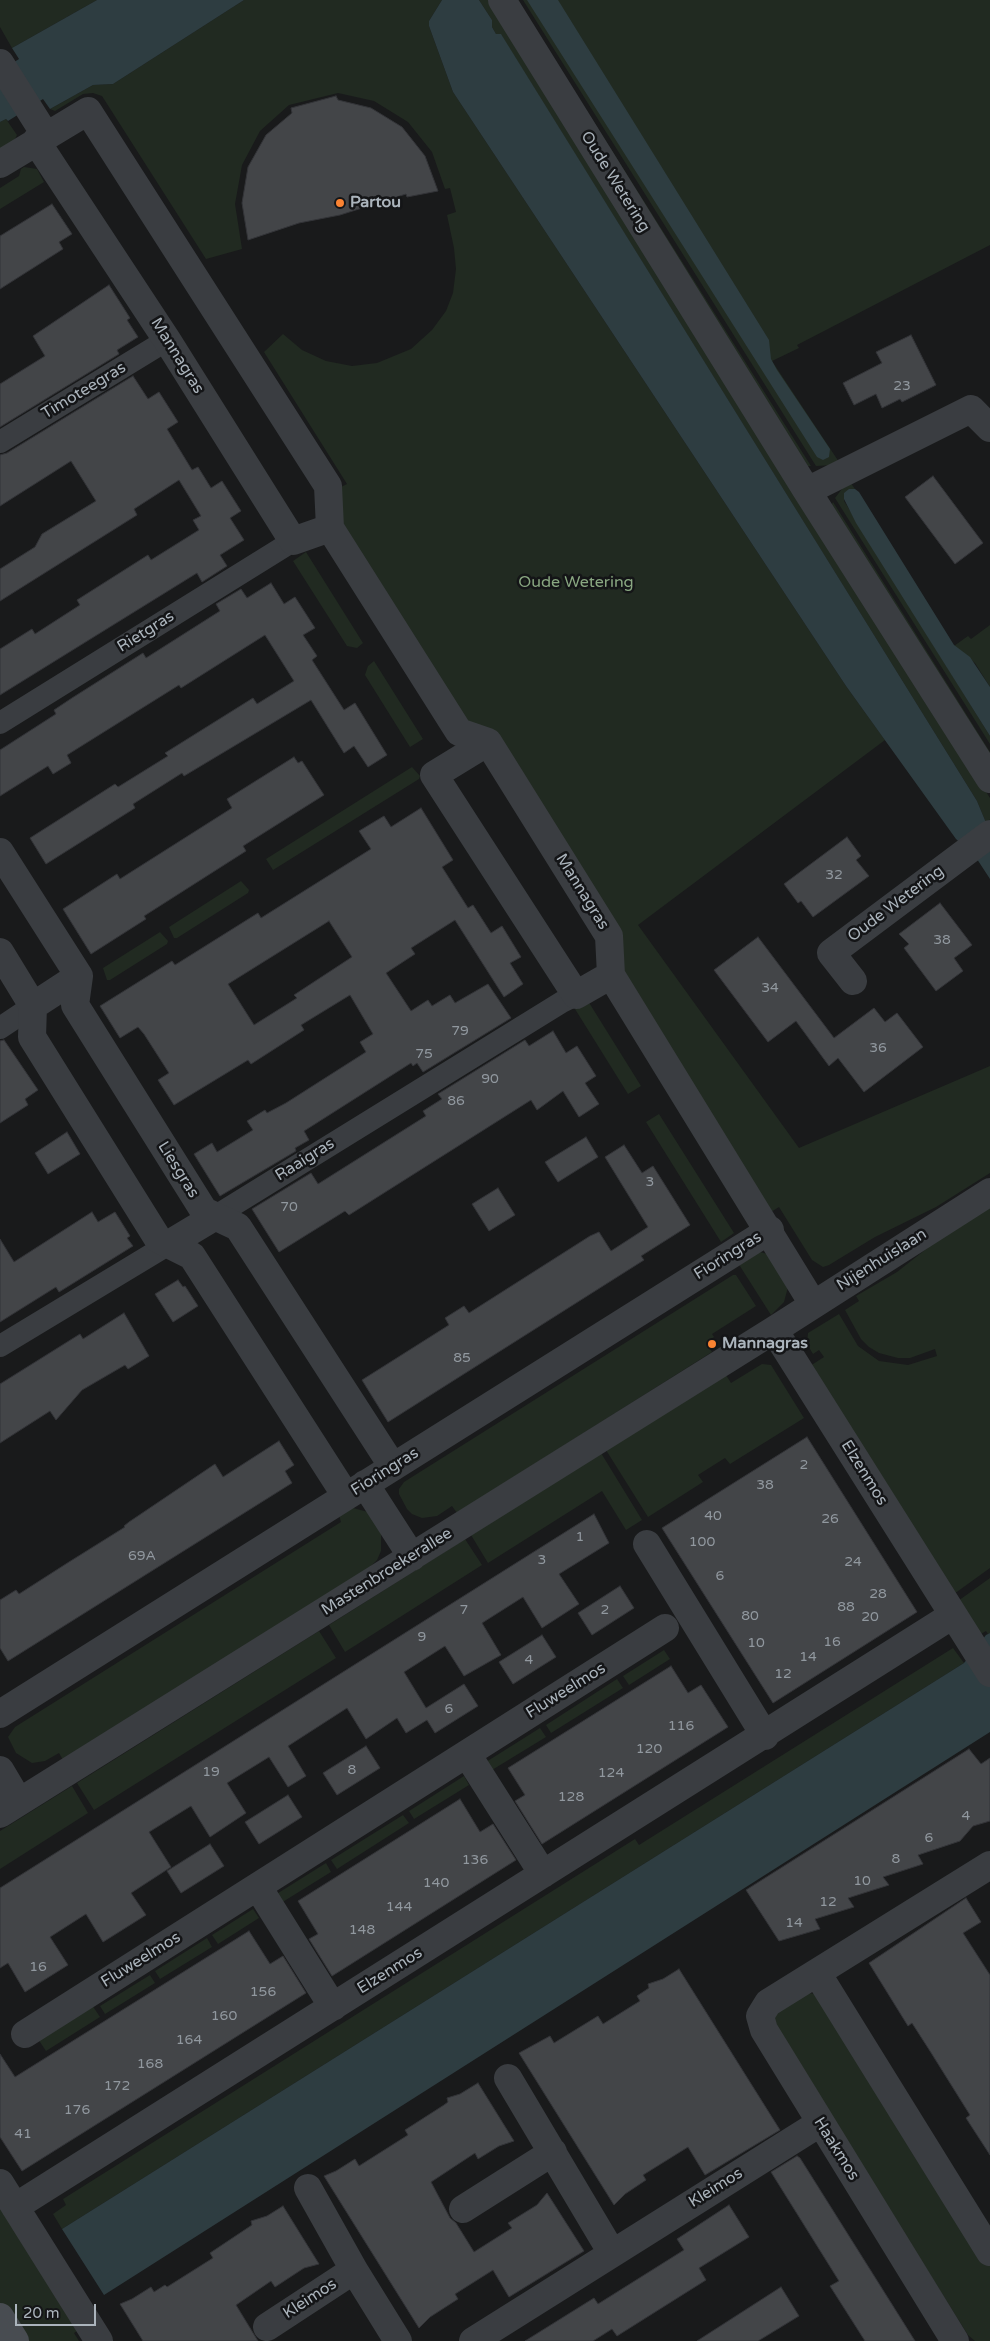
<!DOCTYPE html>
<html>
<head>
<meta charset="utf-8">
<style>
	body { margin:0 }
	#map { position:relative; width:990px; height:2341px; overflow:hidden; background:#191a1b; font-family:"Varela Round",sans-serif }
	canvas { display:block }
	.scale { position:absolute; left:15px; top:2304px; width:81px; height:22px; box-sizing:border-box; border:2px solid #abb4bc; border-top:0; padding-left:6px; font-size:15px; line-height:18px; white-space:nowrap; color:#abb4bc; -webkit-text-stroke:4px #141517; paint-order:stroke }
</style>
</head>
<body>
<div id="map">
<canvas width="990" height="2341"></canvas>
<div class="scale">20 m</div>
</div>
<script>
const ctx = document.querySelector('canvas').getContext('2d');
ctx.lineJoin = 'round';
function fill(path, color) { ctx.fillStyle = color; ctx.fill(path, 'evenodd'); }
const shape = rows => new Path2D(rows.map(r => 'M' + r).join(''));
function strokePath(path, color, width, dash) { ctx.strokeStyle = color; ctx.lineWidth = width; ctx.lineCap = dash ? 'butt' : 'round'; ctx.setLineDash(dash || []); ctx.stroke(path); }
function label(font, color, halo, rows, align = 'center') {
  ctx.font = font + ' "Varela Round",sans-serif'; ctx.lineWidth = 5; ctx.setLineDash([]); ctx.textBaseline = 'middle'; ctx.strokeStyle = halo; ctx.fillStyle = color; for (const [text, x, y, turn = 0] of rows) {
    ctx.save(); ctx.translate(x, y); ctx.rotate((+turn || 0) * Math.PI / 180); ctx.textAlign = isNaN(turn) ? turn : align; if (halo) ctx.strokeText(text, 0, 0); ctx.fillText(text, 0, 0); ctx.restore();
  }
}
fill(shape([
	[0,0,97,0,12,48,0,27],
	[244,0,442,0,429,21,429,26,453,92,846,686,885,740,638,925,799,1148,990,1066,990,1173,936,1207,875,1237,829,1265,823,1267,812,1260,779,1207,771,1212,339,524,339,488,347,484,264,352,283,334,302,350,326,361,352,366,377,363,411,349,432,330,446,311,453,293,456,269,454,248,447,215,456,212,450,188,445,189,432,152,408,122,374,101,338,93,289,105,260,131,242,165,235,204,242,249,206,259,102,96,93,93,83,94,55,111,50,109,93,85,113,84],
	[479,0,488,0,990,798,990,819,987,825,977,801,501,35,496,34,492,27,492,20],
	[517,0,811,466,806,466],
	[523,0,990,0,990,245,797,345,799,348,772,361,839,462,834,465,816,466],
	[6,119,17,135,14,141,0,151,0,122],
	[24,167,37,169,44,182,0,209,0,188,19,176,21,169],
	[850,482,855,489,844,493,844,501,990,736,990,744,835,498,845,485],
	[833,502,990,752,990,758,831,506],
	[306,552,363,643,357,648,347,646,293,561],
	[990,625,990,687,975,663,954,646,968,636,971,639],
	[374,661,423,739,410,747,365,675,368,666],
	[412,767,420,776,419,779,273,870,266,859],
	[241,881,249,890,248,893,177,938,174,938,169,927],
	[160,932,168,941,167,944,110,980,107,980,103,968],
	[588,1001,641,1086,628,1094,575,1009],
	[659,1114,734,1233,721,1242,646,1122],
	[990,1204,990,1568,954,1594,810,1366,824,1357,819,1350,813,1354,807,1344,808,1333,839,1314,858,1346,879,1361,908,1365,937,1356,935,1349,910,1358,898,1358,879,1353,869,1347,861,1339,845,1310,859,1301,856,1296,897,1272,958,1224],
	[760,1252,767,1254,788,1287,784,1302,771,1315,738,1263],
	[733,1275,736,1275,756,1306,712,1334,714,1337,706,1343,712,1352,457,1513,452,1506,437,1516,422,1518,412,1514,407,1509,399,1494,399,1489,404,1482],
	[762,1364,771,1365,804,1418,730,1464,725,1458,698,1475,703,1482,648,1517,606,1450,726,1375,731,1383],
	[601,1453,642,1520,626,1530,602,1491,488,1563,471,1535],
	[353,1508,368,1512,381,1532,381,1551,377,1560,368,1569,63,1760,59,1753,45,1761,32,1763,16,1753,8,1737,15,1727,341,1522,339,1515],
	[465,1539,482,1565,345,1652,329,1625],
	[990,1578,990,1633,988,1634,986,1631,979,1635,958,1601],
	[319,1631,336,1658,94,1810,77,1783],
	[953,1648,964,1663,62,2229,53,2214,66,2205,63,2199,635,1839,639,1845],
	[664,1650,670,1659,629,1685,623,1676],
	[617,1679,623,1688,551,1733,546,1725],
	[540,1728,546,1737,492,1770,486,1762],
	[464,1776,469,1785,414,1819,409,1811],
	[72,1786,88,1813,0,1869,0,1831],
	[403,1815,409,1823,337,1869,331,1860],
	[326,1863,331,1872,281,1903,275,1895],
	[253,1909,259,1918,218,1944,212,1935],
	[207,1938,212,1947,160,1979,155,1971],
	[150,1975,155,1983,105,2014,100,2006],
	[808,1993,816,1994,990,2263,990,2341,975,2341,968,2335,774,2027,774,2014],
	[90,2002,100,2017,46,2051,36,2036],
	[0,2206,80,2329,74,2333,79,2341,22,2341,0,2305]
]), '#212a21');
fill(shape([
	[97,0,244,0,113,84,93,85,50,109,43,99,8,121,6,119,0,122,0,71,19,59,12,48],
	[442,0,479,0,492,20,492,27,496,34,501,34,977,801,987,825,990,842,990,879,975,856,956,839,846,686,453,92,429,26,429,21],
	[527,0,558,0,769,340,771,359,777,370,830,449,829,457,823,460,817,457],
	[849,489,855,489,859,492,954,645,970,657,990,687,990,736,856,523,844,499,844,493],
	[990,1633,990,1732,104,2295,62,2229,964,1663,986,1635]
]), '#2e3d41');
const building = shape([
	[336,96,338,100,371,108,402,127,425,156,438,191,407,197,406,194,340,215,299,223,248,240,242,203,248,167,266,135,292,113,291,108,336,96],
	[52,204,72,234,59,242,63,249,0,289,0,236,52,204],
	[109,285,130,318,127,320,138,337,117,350,119,354,0,427,0,384,45,356,33,336,109,285],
	[911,335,936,385,902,402,900,399,882,408,876,394,854,405,843,383,882,363,876,352,911,335],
	[133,376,148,399,159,392,178,422,167,429,192,470,198,467,211,488,222,481,241,511,230,518,244,540,220,555,227,566,202,582,197,573,0,695,0,649,32,629,35,634,80,605,77,600,148,555,151,560,199,530,193,520,201,516,179,480,134,509,137,515,0,601,0,569,35,547,42,534,96,501,71,461,0,506,0,455,7,453,133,376],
	[933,476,983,543,955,564,905,497,933,476],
	[271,583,284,604,295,597,315,628,303,635,317,656,312,660,344,710,355,703,387,755,368,767,354,746,344,753,311,700,184,776,182,773,133,804,135,808,46,864,30,838,115,784,118,787,168,756,165,753,253,698,257,704,294,681,265,635,181,688,179,685,67,755,71,763,53,774,48,766,0,796,0,750,56,714,54,710,72,698,143,653,146,658,220,611,216,604,241,589,247,598,271,583],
	[294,757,298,763,302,761,324,795,243,846,246,851,144,916,146,919,91,954,63,909,117,874,120,879,232,808,227,799,294,757],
	[421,808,453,860,442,867,468,908,473,905,491,933,502,926,521,957,510,963,523,984,504,997,455,920,411,948,415,954,386,973,411,1011,428,1000,432,1006,450,995,455,1003,488,984,511,1018,423,1072,417,1063,413,1066,411,1063,304,1131,309,1140,295,1148,296,1151,220,1196,194,1154,212,1143,217,1152,253,1130,247,1121,265,1110,267,1113,286,1103,366,1052,360,1042,373,1034,350,995,301,1025,304,1030,251,1064,248,1060,174,1105,158,1080,169,1073,144,1034,138,1027,120,1038,100,1006,172,961,175,965,258,913,261,918,371,849,359,831,384,816,391,827,421,808],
	[329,921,352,957,294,995,297,998,254,1025,228,984,329,921],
	[847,837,861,856,856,860,869,876,813,917,801,901,798,903,784,884,847,837],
	[940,903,972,945,954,958,963,971,936,991,904,948,909,944,899,934,940,903],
	[758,937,834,1038,874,1008,885,1022,897,1013,923,1047,864,1092,838,1058,829,1066,796,1021,768,1042,714,970,758,937],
	[553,1031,566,1053,577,1046,596,1076,585,1083,599,1104,579,1117,563,1091,537,1110,531,1100,349,1215,345,1211,279,1252,252,1209,311,1173,318,1184,426,1116,423,1111,442,1099,438,1094,525,1040,529,1046,553,1031],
	[4,1040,38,1090,25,1099,28,1105,0,1123,0,1041,4,1040],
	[67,1132,80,1154,48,1174,35,1153,67,1132],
	[586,1137,598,1157,558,1182,545,1162,586,1137],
	[624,1145,642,1173,653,1166,690,1225,641,1256,644,1260,388,1422,362,1380,449,1325,445,1318,464,1306,469,1313,590,1236,599,1232,611,1251,648,1227,605,1157,624,1145],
	[498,1188,515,1215,489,1231,472,1204,498,1188],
	[92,1212,98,1222,115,1212,130,1236,127,1238,133,1246,59,1292,56,1287,0,1322,0,1239,14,1262,92,1212],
	[178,1280,183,1287,185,1286,198,1306,173,1322,155,1294,178,1280],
	[124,1313,149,1356,128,1369,125,1365,82,1390,56,1420,50,1411,0,1443,0,1384,80,1334,83,1339,124,1313],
	[807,1437,917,1612,773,1703,662,1528,807,1437],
	[279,1441,294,1465,285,1471,292,1483,8,1661,0,1648,0,1600,16,1590,19,1594,69,1562,125,1527,124,1526,129,1522,215,1464,223,1477,279,1441],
	[594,1514,609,1543,559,1574,579,1604,542,1628,523,1597,482,1623,501,1655,464,1676,445,1646,404,1672,426,1708,464,1684,478,1706,435,1733,427,1720,406,1733,397,1718,366,1739,347,1708,288,1746,306,1776,288,1787,269,1757,227,1783,246,1813,210,1837,191,1806,149,1832,171,1867,131,1893,146,1915,103,1942,86,1914,50,1937,68,1965,25,1992,8,1963,0,1968,0,1888,594,1514],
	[620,1586,634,1608,592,1635,578,1613,620,1586],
	[542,1635,556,1657,513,1684,499,1662,542,1635],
	[671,1666,688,1693,701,1685,728,1727,542,1844,515,1801,525,1795,508,1768,671,1666],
	[366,1746,380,1768,337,1795,323,1773,366,1746],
	[969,1749,981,1764,990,1758,990,1821,973,1826,960,1841,918,1855,923,1864,883,1877,889,1885,848,1898,854,1907,815,1919,820,1929,779,1941,746,1890,969,1749],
	[288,1795,302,1817,259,1844,245,1822,288,1795],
	[460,1799,480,1832,493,1824,516,1860,332,1976,309,1939,318,1934,298,1901,460,1799],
	[210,1844,224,1866,181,1893,167,1871,210,1844],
	[966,1898,981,1922,963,1933,990,1975,990,2155,966,2118,970,2115,930,2051,912,2023,908,2026,869,1963,966,1898],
	[249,1931,270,1964,283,1956,306,1993,22,2171,0,2137,0,2054,15,2077,249,1931],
	[679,1969,780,2130,705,2175,688,2147,643,2175,646,2180,625,2194,614,2205,519,2053,550,2036,554,2043,598,2016,603,2024,640,2001,637,1996,649,1988,648,1984,663,1979,679,1969],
	[478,2083,514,2141,499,2146,478,2159,475,2153,431,2182,450,2218,456,2223,474,2252,512,2228,508,2223,537,2205,547,2193,584,2251,509,2297,493,2270,455,2294,458,2299,430,2317,419,2328,324,2176,336,2171,355,2159,359,2166,408,2135,405,2130,444,2105,448,2102,447,2098,460,2094,478,2083],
	[797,2156,800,2158,915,2341,865,2341,830,2286,839,2281,771,2172,797,2156],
	[729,2205,749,2237,699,2268,706,2280,617,2336,612,2329,593,2341,525,2341,594,2298,598,2304,684,2250,677,2239,729,2205],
	[283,2206,319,2264,304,2268,275,2287,271,2281,236,2305,258,2341,143,2341,120,2304,132,2299,151,2287,154,2292,165,2285,167,2287,213,2258,210,2253,252,2225,251,2221,267,2216,283,2206],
	[781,2287,799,2316,758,2341,697,2341,781,2287]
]);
fill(building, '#434548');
strokePath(building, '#333438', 1);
strokePath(shape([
	[0,442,167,340],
	[0,723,293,541],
	[0,1028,33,1006],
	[214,1217,562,1002,576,995],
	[0,1346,169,1244]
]), '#3a3d41', 22);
strokePath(shape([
	[502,0,807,491,990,779],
	[0,63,46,136],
	[36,141,167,340,293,541,330,528],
	[0,164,88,111,328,486,330,528,459,732,488,742,609,936,611,975,813,1304],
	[807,491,971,409,990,428],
	[488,742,434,775,576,995,611,975],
	[0,852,79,976,75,1005,204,1211,238,1227,393,1467],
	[0,952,33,1006,32,1037,158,1239,192,1256,346,1496],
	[853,981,831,953,990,834],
	[33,1006,79,976],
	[169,1244,214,1217],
	[774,1330,990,1673],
	[365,1484,412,1557],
	[647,1544,765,1736],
	[0,1714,770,1230],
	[467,1754,543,1874],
	[0,1770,19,1802],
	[0,1814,774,1330,990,1192],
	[258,1887,333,2007],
	[817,1973,990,2252],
	[25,2034,665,1628],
	[508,2078,612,2253],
	[0,2183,99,2341],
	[308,2188,354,2270,398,2341],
	[15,2207,953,1615],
	[463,2209,553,2152],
	[267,2327,354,2270],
	[473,2341,820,2123],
	[955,2341,764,2030,760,2016,768,2003,990,1865]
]), '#3a3d41', 28);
strokePath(shape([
	[0,2317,15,2341]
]), '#484c51', 28);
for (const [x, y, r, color] of [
	[340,203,5,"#fb8332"],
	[712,1344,5,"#fb8332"]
]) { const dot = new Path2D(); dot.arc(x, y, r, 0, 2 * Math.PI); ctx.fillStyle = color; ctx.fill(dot); strokePath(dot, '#141517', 2); }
label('14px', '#91989f', null, [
	["23",902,386],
	["32",834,875],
	["38",942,940],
	["34",770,988],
	["79",460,1031],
	["36",878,1048],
	["75",424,1054],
	["90",490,1079],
	["86",456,1101],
	["3",650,1182],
	["70",289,1207],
	["85",462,1358],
	["2",804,1465],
	["38",765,1485],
	["40",713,1516],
	["26",830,1519],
	["1",580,1537],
	["100",702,1542],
	["69A",142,1556],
	["3",542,1560],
	["24",853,1562],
	["6",720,1576],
	["28",878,1594],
	["88",846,1607],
	["7",464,1610],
	["2",605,1610],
	["80",750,1616],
	["20",870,1617],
	["9",422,1637],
	["16",832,1642],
	["10",756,1643],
	["14",808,1657],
	["4",529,1660],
	["12",783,1674],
	["6",449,1709],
	["116",681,1726],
	["120",649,1749],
	["8",352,1770],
	["19",211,1772],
	["124",611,1773],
	["128",571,1797],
	["4",966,1816],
	["6",929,1838],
	["8",896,1859],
	["136",475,1860],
	["10",862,1881],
	["140",436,1883],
	["12",828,1902],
	["144",399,1907],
	["14",794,1923],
	["148",362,1930],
	["16",38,1967],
	["156",263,1992],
	["160",224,2016],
	["164",189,2040],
	["168",150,2064],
	["172",117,2086],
	["176",77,2110],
	["41",23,2134]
]);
label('16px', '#abb4bc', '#141517', [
	["Oude Wetering",615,182,58],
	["Mannagras",177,356,58],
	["Timoteegras",84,391,-31],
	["Rietgras",146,632,-32],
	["Mannagras",582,892,58],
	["Oude Wetering",896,904,-37],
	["Raaigras",305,1160,-32],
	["Liesgras",178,1170,58],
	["Fioringras",728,1256,-32],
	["Nijenhuislaan",882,1260,-32],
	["Fioringras",385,1472,-32],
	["Elzenmos",864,1473,58],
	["Mastenbroekerallee",387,1572,-32],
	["Fluweelmos",566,1691,-32],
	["Fluweelmos",141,1960,-32],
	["Elzenmos",390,1971,-32],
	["Haakmos",836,2149,58],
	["Kleimos",716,2188,-32],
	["Kleimos",310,2299,-33]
]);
label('bold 16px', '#abb4bc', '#141517', [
	["Partou",350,203],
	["Mannagras",722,1344]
], 'left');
label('16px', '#89a781', '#141517', [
	["Oude Wetering",576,583]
]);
</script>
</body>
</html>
